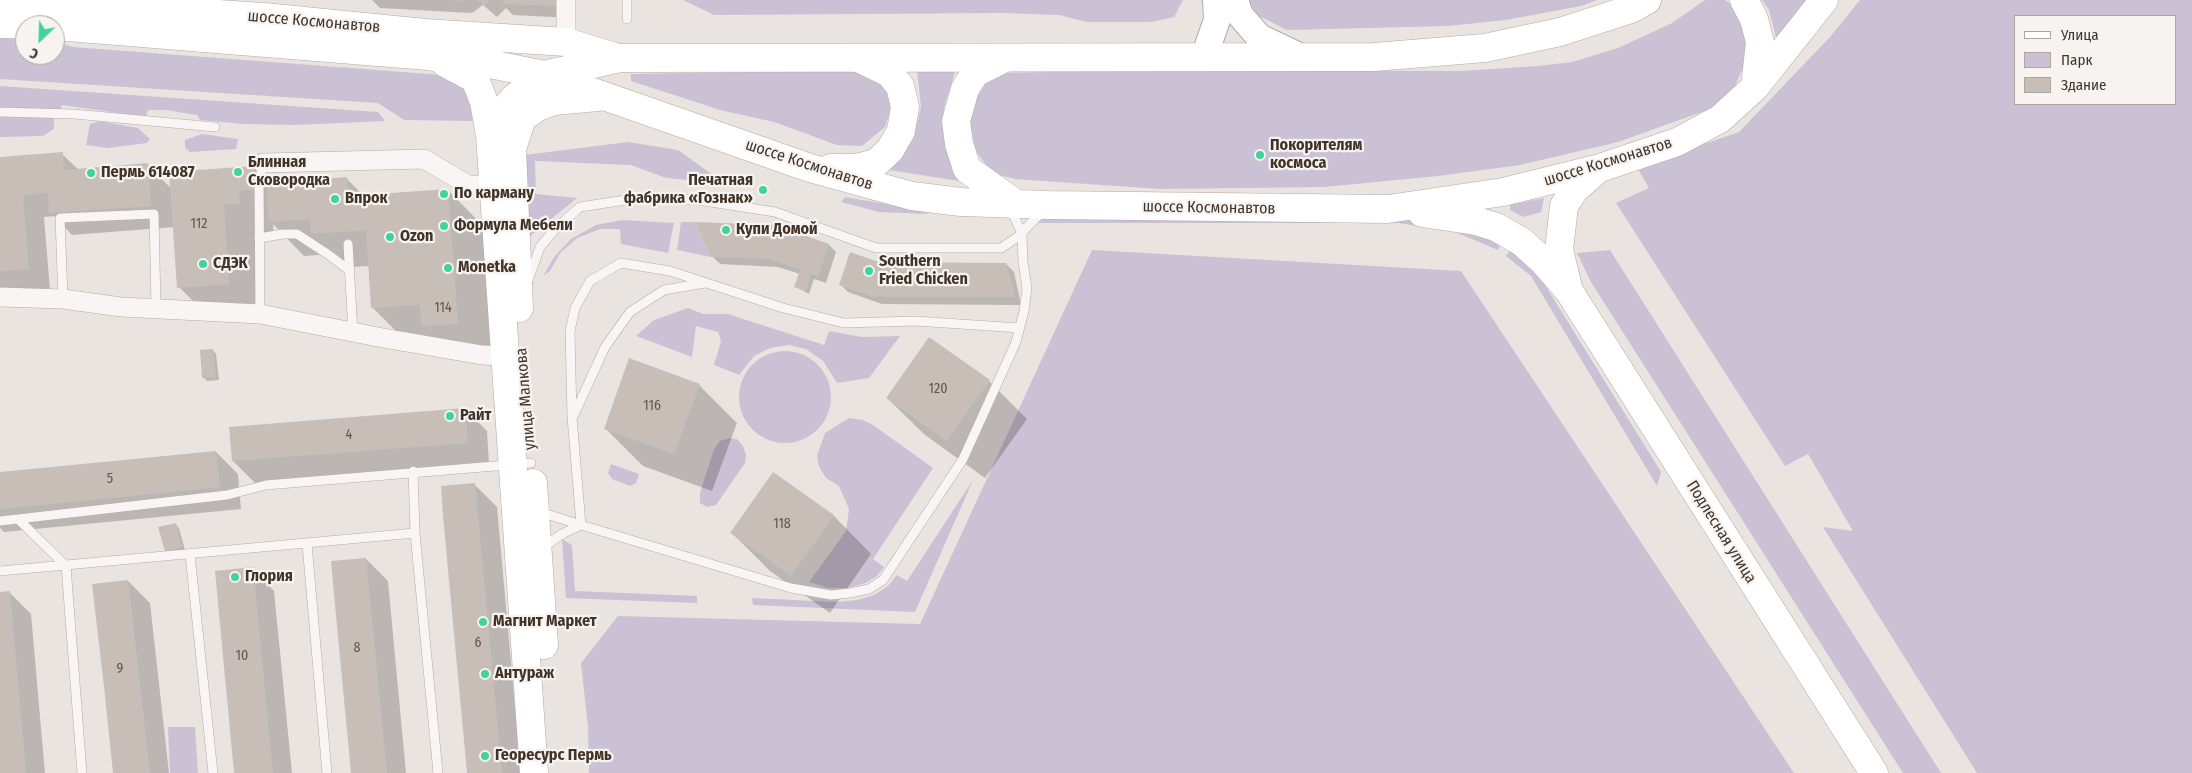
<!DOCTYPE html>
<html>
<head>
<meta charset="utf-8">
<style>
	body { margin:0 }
	#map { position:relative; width:2192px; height:773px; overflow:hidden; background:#eae4e1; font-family:"Fira Sans Condensed",sans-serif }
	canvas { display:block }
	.legend { position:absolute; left:2014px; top:15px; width:162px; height:90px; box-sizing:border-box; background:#f7f3f0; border:1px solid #afa6a0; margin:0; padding:6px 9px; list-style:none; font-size:15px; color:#423328 }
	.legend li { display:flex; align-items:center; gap:10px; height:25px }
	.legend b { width:25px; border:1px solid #afa6a0 }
	.north { position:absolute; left:15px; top:15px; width:50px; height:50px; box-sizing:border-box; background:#f7f3f0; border:1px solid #afa6a0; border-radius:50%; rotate:204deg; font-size:14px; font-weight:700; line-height:20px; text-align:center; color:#423328 }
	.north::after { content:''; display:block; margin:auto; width:18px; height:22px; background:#40d49b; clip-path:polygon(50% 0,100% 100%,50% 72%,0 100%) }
</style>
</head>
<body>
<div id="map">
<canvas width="2192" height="773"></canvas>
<ul class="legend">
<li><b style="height:6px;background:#fff"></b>Улица</li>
<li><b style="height:14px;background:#cbc1d4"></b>Парк</li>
<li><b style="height:14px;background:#c7beb7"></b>Здание</li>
</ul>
<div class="north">С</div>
</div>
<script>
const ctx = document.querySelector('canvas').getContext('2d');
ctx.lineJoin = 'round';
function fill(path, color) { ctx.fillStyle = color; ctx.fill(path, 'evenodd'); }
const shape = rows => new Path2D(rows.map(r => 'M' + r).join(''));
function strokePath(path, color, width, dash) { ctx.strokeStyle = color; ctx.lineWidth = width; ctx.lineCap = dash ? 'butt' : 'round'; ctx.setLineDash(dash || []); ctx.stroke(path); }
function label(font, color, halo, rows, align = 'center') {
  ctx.font = font + ' "Fira Sans Condensed",sans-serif'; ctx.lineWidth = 4.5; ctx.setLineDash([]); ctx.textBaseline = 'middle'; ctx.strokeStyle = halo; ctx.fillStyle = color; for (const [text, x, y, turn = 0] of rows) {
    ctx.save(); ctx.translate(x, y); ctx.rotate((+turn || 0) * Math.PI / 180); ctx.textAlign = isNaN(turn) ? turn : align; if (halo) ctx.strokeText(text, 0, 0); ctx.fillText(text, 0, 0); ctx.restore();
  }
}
fill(shape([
	[683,0,1183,0,1174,17,1151,22,1087,22,1059,15,1002,13,714,15],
	[1247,0,1597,0,1581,6,1506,20,1448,26,1287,30,1259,16],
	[1705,0,1725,0,1733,6,1742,26,1746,43,1744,66,1735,86,1713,108,1618,142,1520,165,1438,176,1324,187,1160,189,1015,179,999,175,986,165,976,151,971,128,971,111,975,95,990,73,1157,70,1461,71,1538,66,1572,62,1618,48,1672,23],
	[1762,0,1813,0,1778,45,1769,10],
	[1860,0,2192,0,2192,773,1977,773,1823,527,1853,531,1808,454,1785,466,1616,203,1649,188,1637,167,1739,132,1830,37],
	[2016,16,2176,16,2176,104,2016,104],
	[0,35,25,36,25,55,55,55,55,41,73,47,456,76,469,85,473,121,404,120,378,103,0,79],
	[956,69,944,107,944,129,959,181,889,170,906,147,918,120,921,107,917,70],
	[874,70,891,91,891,108,885,127,862,146,837,145,774,122,720,110,631,81,631,74],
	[0,86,378,112,385,121,295,125,245,124,200,120,197,115,166,110,148,110,146,117,62,105,60,111,0,108],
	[0,114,54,116,54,129,43,136,0,137],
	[99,121,138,128,150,139,147,143,108,148,86,145,90,124],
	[202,134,238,139,236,149,190,152,185,148,185,140],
	[628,142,678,150,713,175,709,182,666,178,631,165,535,161,536,194,577,198,529,237,525,155],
	[845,197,916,209,928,214,879,212,841,202],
	[1544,198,1541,212,1523,217,1510,210,1510,205],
	[1040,216,1409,216,1504,237,1498,250,1455,232,1398,223,1039,223],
	[622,220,674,223,668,253,621,244,620,229,600,229,577,238,560,253,550,271,543,276,555,256,571,239,596,225],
	[681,222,695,222,711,257,677,250],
	[1513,246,1542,280,1661,472,1657,486,1531,276,1506,256],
	[1092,250,1461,271,1794,773,589,773,588,727,581,663,618,616,920,624],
	[1610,250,1941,773,1903,773,1591,282,1577,253],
	[688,308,703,314,728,314,824,345,829,331,862,337,900,336,869,378,837,383,823,361,806,349,789,345,770,348,754,356,739,375,714,365,721,341,718,332,696,326,692,357,636,336,654,320],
	'739 397a46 46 0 1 1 92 0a46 46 0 1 1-92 0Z',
	[849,418,863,420,873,425,933,468,873,559,884,567,877,576,866,583,848,588,828,588,809,582,846,531,849,509,839,486,826,478,819,467,817,456,825,433],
	[729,438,737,439,743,446,746,455,745,463,716,505,707,507,700,503,700,493,714,449,720,441],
	[611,464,639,474,636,483,630,486,612,479,608,473],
	[973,480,915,612,753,605,752,598,836,602,857,600,874,595,888,586,897,575,907,581],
	[562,539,572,545,575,591,697,596,697,603,566,598],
	[168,727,195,727,198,773,170,773]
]), '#cbc1d4');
fill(shape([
	[372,0,573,0,572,18,513,15,506,8,497,17,483,5,472,13,380,8],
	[62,154,79,170,147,165,172,189,253,167,270,184,347,179,364,196,448,190,482,225,492,358,457,360,436,340,407,342,372,307,370,266,347,267,333,254,304,256,273,224,274,237,257,239,263,318,213,321,179,287,174,227,72,235,54,216,44,217,50,290,0,292,0,158],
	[829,245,836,252,826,283,814,279,809,294,796,287,800,274,778,267,720,264,712,256],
	[879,264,1006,264,1014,272,1021,305,882,304,848,292,840,284],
	[213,350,216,354,219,380,207,381,203,377],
	[989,381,1027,419,985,478,925,435,887,398],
	[699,385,737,423,712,491,643,466,605,428],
	[465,409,487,431,489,464,255,483,233,461,231,428],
	[216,452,238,474,241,509,4,532,0,528,0,473],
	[774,474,834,516,871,554,830,613,770,571,732,533],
	[475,485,497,507,521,773,469,773],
	[175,524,179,528,185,550,169,554,166,551],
	[366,559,388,581,406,773,353,773],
	[253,569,274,591,292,773,236,773],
	[128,581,150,603,169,773,114,773],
	[9,592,31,614,45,773,0,773,0,593]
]), '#0003');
fill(shape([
	[449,0,463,0,460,2],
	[477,0,491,0,484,6],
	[504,0,561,0,561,6,500,4],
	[63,152,64,170,148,163,151,206,49,213,48,193,23,195,29,269,0,271,0,157],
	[254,166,256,189,239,191,240,203,224,205,229,284,177,288,169,172],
	[347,177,349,196,448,189,458,324,421,326,420,305,371,308,366,230,311,234,310,219,269,222,266,183],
	[695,222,776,225,829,244,818,276,811,274,806,291,794,287,800,270,770,259,711,257],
	[850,252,879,262,1006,263,1015,297,873,297,839,285],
	[929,337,990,380,947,441,886,398],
	[213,349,216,377,202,378,200,350],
	[629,358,700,384,674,454,604,429],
	[465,408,468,443,232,461,229,427],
	[216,451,220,487,0,509,0,472],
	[773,472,834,515,791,576,730,533],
	[475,483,502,773,467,773,443,516,441,486],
	[176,523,182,547,165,551,158,527],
	[366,558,387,773,351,773,334,594,331,561],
	[253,567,273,773,234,773,215,571],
	[128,580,150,773,113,773,104,687,92,584],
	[10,591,26,773,0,773,0,592]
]), '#c7beb7');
const lane = shape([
	[627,19,627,0],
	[0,112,74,114,215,127],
	[1010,207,1022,234,1023,262,1027,288,1024,311,1016,342,963,459,883,580,869,589,850,593,831,595,791,588,581,525,572,417,570,331,575,308,590,281,621,263,670,271,783,308,844,323,916,321,1019,328],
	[259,238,283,234,297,234,329,255,350,271],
	[348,244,353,333],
	[528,281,540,247,556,228,580,207,645,197,698,200,775,212,876,248,1001,248,1022,234,1026,228,1043,211],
	[63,299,60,218,154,214,156,307],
	[260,314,259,183,263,163],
	[574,415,605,347,630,312,664,290,705,283],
	[413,471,415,533,438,773],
	[540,512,581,525,562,534,541,549],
	[19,520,66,566,82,773],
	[0,521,227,495,266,485,531,463],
	[307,544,327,773],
	[190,555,213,773],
	[0,571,415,533]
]);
const street = shape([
	[566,42,566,0],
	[263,163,424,159,468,185,492,185],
	[0,297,63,299,121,307,260,314,383,338,482,355,504,356]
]);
const secondary = shape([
	[1235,0,1240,15,1259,37,1301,57],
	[1204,57,1217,20,1216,0]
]);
const primary = shape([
	[5,0,264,17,425,33,566,42,618,58],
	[1744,0,1754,19,1760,42,1755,87],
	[0,24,32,25],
	[55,26,428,56,490,64,544,75,810,168,912,196,961,202,1049,205,1388,209,1503,192,1600,168,1677,142,1720,119,1755,87,1824,0],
	[1003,59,975,73,965,89,956,121,959,144,967,169,1016,204],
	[445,63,475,79,484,102,490,135,534,773],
	[490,135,500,115,514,98,544,75,620,58,1374,57,1485,48,1560,32,1631,9,1647,0],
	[831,168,855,168,876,163,890,150,901,131,905,107,900,86,889,73,860,59],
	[1422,213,1476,221,1496,227,1522,242,1543,261,1569,291,1874,773],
	[1568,287,1559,250,1564,206,1574,190,1597,170],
	[519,308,512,149,522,118,538,107,554,101,598,97],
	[533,483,544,645]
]);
strokePath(lane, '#b4aba6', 10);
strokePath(street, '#b4aba6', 20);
strokePath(secondary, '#b4aba6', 28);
strokePath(primary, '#b6a89f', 29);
strokePath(lane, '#f8f5f4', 9);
strokePath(street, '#f8f5f4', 19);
strokePath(secondary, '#fff', 26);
strokePath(primary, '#fff', 28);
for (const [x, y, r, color] of [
	[1260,155,5,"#40d49b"],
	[238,172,5,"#40d49b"],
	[91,173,5,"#40d49b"],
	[763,190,5,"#40d49b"],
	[444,194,5,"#40d49b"],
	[335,199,5,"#40d49b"],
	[444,226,5,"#40d49b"],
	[726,230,5,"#40d49b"],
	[390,237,5,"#40d49b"],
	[203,264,5,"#40d49b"],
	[448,268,5,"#40d49b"],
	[869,271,5,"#40d49b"],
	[450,416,5,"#40d49b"],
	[235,577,5,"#40d49b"],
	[483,622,5,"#40d49b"],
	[485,674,5,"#40d49b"],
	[485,756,5,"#40d49b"]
]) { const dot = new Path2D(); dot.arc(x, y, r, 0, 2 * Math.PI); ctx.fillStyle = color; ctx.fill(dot); strokePath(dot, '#f7f3f0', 2); }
label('14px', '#63564c', null, [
	["112",199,224],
	["114",443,308],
	["120",938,389],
	["116",652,406],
	["4",349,435],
	["5",110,479],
	["118",782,524],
	["6",478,643],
	["8",357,648],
	["10",242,656],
	["9",120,669]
]);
label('16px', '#423328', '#f7f3f0', [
	["шоссе Космонавтов",314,22,5],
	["шоссе Космонавтов",1608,162,-17],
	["шоссе Космонавтов",809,165,18],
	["шоссе Космонавтов",1209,208,1],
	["улица Малкова",526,399,-95],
	["Подлесная улица",1721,532,58]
]);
label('bold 16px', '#423328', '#f7f3f0', [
	["Покорителям",1270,146],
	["космоса",1270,164],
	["Блинная",248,163],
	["Сковородка",248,181],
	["Пермь 614087",101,173],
	["Печатная",753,181,"right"],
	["фабрика «Гознак»",753,199,"right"],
	["По карману",454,194],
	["Впрок",345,199],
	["Формула Мебели",454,226],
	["Купи Домой",736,230],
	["Ozon",400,237],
	["Southern",879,262],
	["Fried Chicken",879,280],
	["СДЭК",213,264],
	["Monetka",458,268],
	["Райт",460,416],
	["Глория",245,577],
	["Магнит Маркет",493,622],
	["Антураж",495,674],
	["Георесурс Пермь",495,756]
], 'left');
</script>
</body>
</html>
